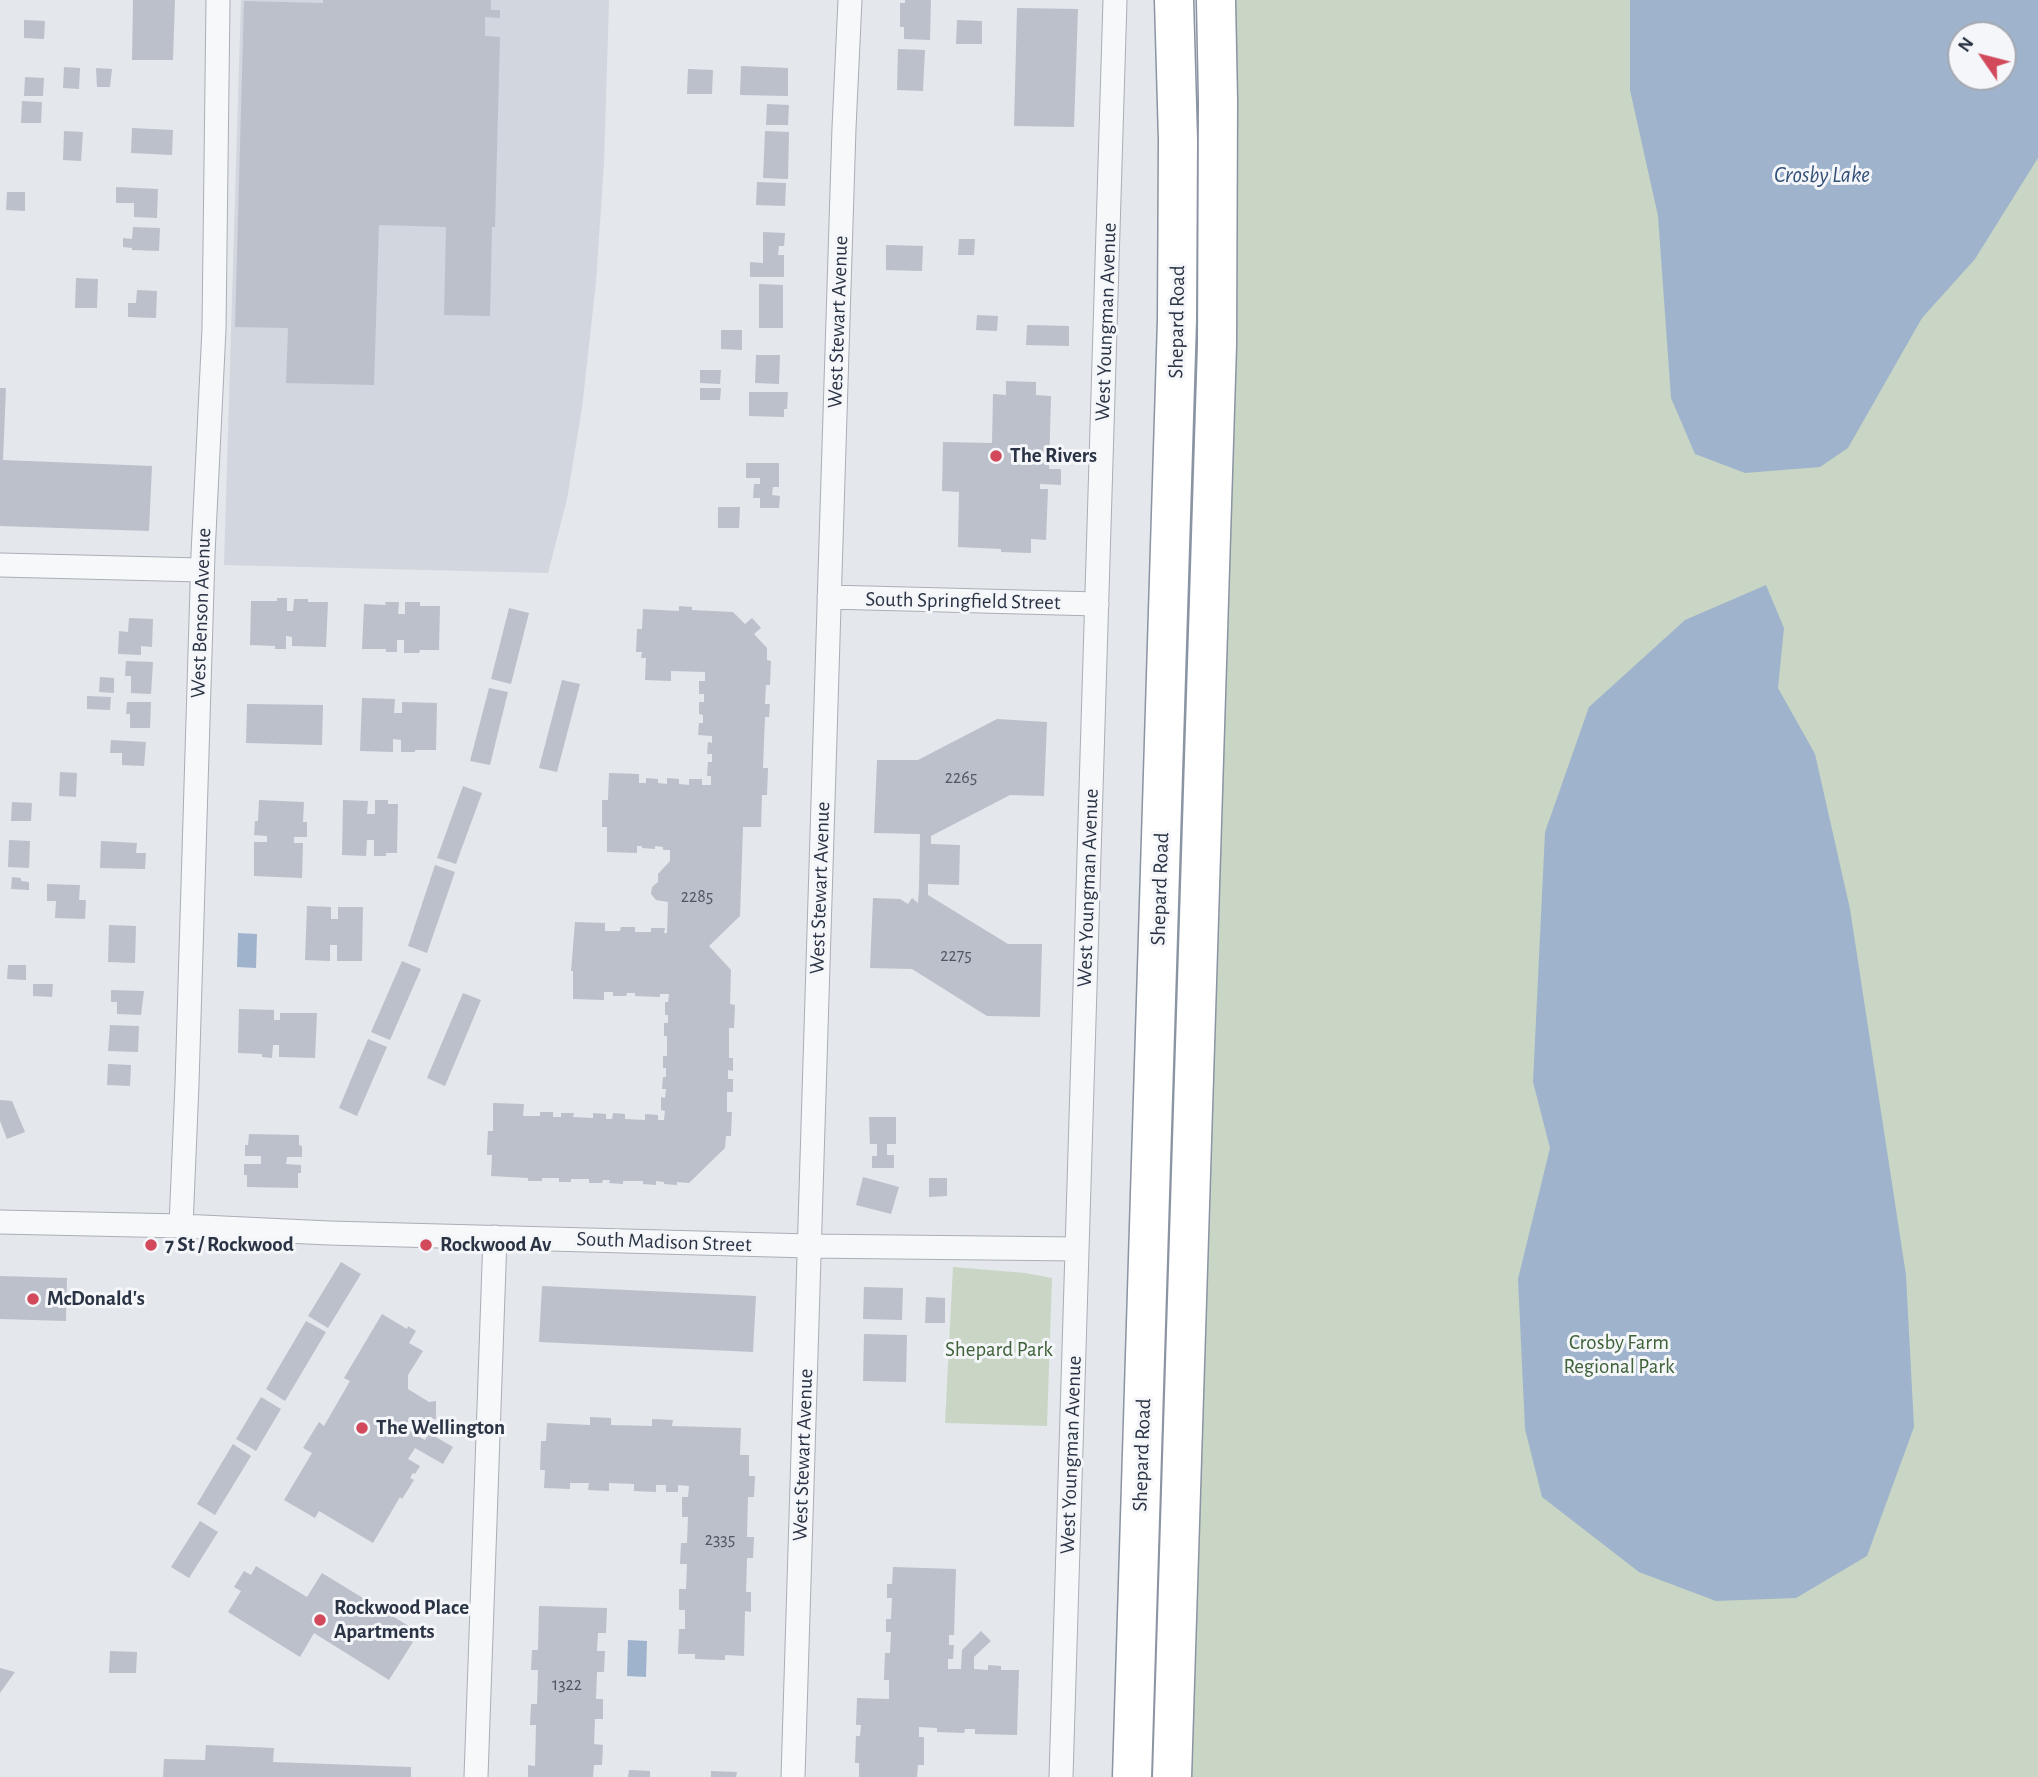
<!DOCTYPE html>
<html>
<head>
<meta charset="utf-8">
<style>
	body { margin:0 }
	#map { position:relative; width:2038px; height:1777px; overflow:hidden; background:#e4e7ec; font-family:"Alegreya Sans",sans-serif }
	canvas { display:block }
	.north { position:absolute; left:1947px; top:21px; width:70px; height:70px; box-sizing:border-box; background:#f4f6f9; border:2px solid #a4a8b1; border-radius:50%; rotate:305deg; font-size:19px; font-weight:700; line-height:28px; text-align:center; color:#2b3445 }
	.north::after { content:''; display:block; margin:auto; width:24px; height:32px; background:#d1495b; clip-path:polygon(50% 0,100% 100%,50% 72%,0 100%) }
</style>
</head>
<body>
<div id="map">
<canvas width="2038" height="1777"></canvas>
<div class="north">N</div>
</div>
<script>
const ctx = document.querySelector('canvas').getContext('2d');
ctx.lineJoin = 'round';
function fill(path, color) { ctx.fillStyle = color; ctx.fill(path, 'evenodd'); }
const shape = rows => new Path2D(rows.map(r => 'M' + r).join(''));
function strokePath(path, color, width, dash) { ctx.strokeStyle = color; ctx.lineWidth = width; ctx.lineCap = dash ? 'butt' : 'round'; ctx.setLineDash(dash || []); ctx.stroke(path); }
function label(font, color, halo, rows, align = 'center') {
  ctx.font = font + ' "Alegreya Sans",sans-serif'; ctx.lineWidth = 6; ctx.setLineDash([]); ctx.textBaseline = 'middle'; ctx.strokeStyle = halo; ctx.fillStyle = color; for (const [text, x, y, turn = 0] of rows) {
    ctx.save(); ctx.translate(x, y); ctx.rotate((+turn || 0) * Math.PI / 180); ctx.textAlign = isNaN(turn) ? turn : align; if (halo) ctx.strokeText(text, 0, 0); ctx.fillText(text, 0, 0); ctx.restore();
  }
}
fill(shape([
	[241,0,609,0,604,163,596,282,582,408,567,499,548,573,224,565]
]), '#d2d6de');
fill(shape([
	[1233,0,2038,0,2038,1777,1190,1777],
	[1961,35,2003,35,2003,77,1961,77],
	[953,1267,1025,1273,1052,1278,1047,1426,945,1423]
]), '#c9d6c5');
fill(shape([
	[1630,0,2038,0,2038,158,1975,259,1922,318,1848,448,1820,467,1745,473,1695,454,1671,398,1658,216,1630,90],
	[1961,35,2003,35,2003,77,1961,77],
	[1766,585,1784,628,1778,688,1815,754,1850,909,1906,1275,1914,1427,1867,1556,1796,1598,1716,1601,1639,1572,1542,1497,1525,1429,1518,1279,1550,1148,1533,1082,1545,832,1589,707,1685,620],
	[238,933,257,934,256,968,237,967],
	[628,1640,647,1641,646,1677,627,1676]
]), '#9fb4cc');
fill(shape([
	[133,0,175,0,173,60,132,60],
	[323,0,491,0,491,10,500,10,500,18,485,17,485,36,500,37,495,227,492,227,490,316,444,315,446,227,379,225,374,385,286,383,288,328,235,327,244,1,323,3],
	[905,0,931,0,930,40,904,39,904,27,900,27,900,3,905,3],
	[1017,8,1078,9,1074,127,1014,126],
	[24,20,45,21,44,39,24,38],
	[957,20,982,21,982,44,956,44],
	[898,49,925,50,923,91,897,90],
	[741,66,788,68,788,96,740,95],
	[64,67,80,68,79,89,63,88],
	[96,68,112,69,110,87,97,87],
	[688,69,713,70,712,94,687,94],
	[25,77,44,78,43,96,24,96],
	[22,101,42,102,41,123,21,123],
	[767,104,789,105,788,125,766,125],
	[132,128,173,130,172,155,131,153],
	[64,131,83,132,81,161,63,160],
	[765,131,789,132,788,179,763,178],
	[757,182,786,183,785,206,756,205],
	[116,187,158,189,157,218,134,217,134,203,116,203],
	[7,192,25,192,25,211,6,210],
	[133,227,160,228,159,251,132,250,132,248,123,247,123,238,132,239],
	[763,232,785,233,784,246,779,246,778,255,784,255,784,277,750,277,750,262,763,263],
	[959,239,975,239,974,255,958,255],
	[886,245,923,246,922,271,886,270],
	[76,278,98,279,97,308,75,308],
	[759,284,783,285,783,328,759,328],
	[137,290,157,291,156,318,128,317,128,303,136,303],
	[977,315,998,316,997,331,976,330],
	[1027,325,1069,326,1069,346,1026,345],
	[721,330,742,330,742,350,721,349],
	[756,355,780,355,779,384,755,383],
	[700,370,721,370,720,384,700,383],
	[1006,381,1036,382,1036,395,1051,396,1049,469,1061,469,1061,485,1040,484,1040,489,1048,489,1046,540,1031,539,1031,553,1001,552,1001,549,958,547,959,492,942,491,943,442,992,443,993,394,1006,395],
	[0,388,6,388,3,460,152,466,149,531,0,526],
	[700,388,721,388,720,400,700,400],
	[749,392,788,392,787,409,784,409,784,417,749,416],
	[746,463,779,463,779,487,773,487,772,495,780,496,779,508,760,508,760,498,753,498,754,484,760,484,760,478,746,478],
	[718,507,740,507,739,528,718,528],
	[277,598,287,598,287,611,293,611,294,599,308,599,308,602,328,602,326,647,292,646,292,637,286,636,286,649,275,649,275,646,250,645,251,601,277,601],
	[385,602,399,602,398,614,405,614,405,602,420,602,420,606,440,606,439,650,420,650,419,653,404,653,404,640,397,640,397,652,386,652,386,649,362,649,364,604,386,605],
	[679,606,692,607,692,610,733,612,745,624,752,618,761,628,754,634,767,648,767,660,771,661,770,685,766,685,765,704,770,704,769,717,765,717,763,768,768,768,767,795,762,795,761,827,743,827,740,916,709,946,731,970,730,1004,735,1005,734,1028,729,1028,729,1058,733,1058,733,1071,728,1070,728,1079,733,1079,733,1092,727,1092,727,1112,732,1112,731,1136,726,1136,725,1148,689,1183,677,1182,677,1185,664,1184,664,1182,656,1181,656,1185,643,1184,643,1181,623,1181,623,1184,609,1183,610,1180,603,1180,602,1183,589,1183,589,1179,571,1179,571,1182,559,1182,559,1178,542,1178,542,1181,528,1181,528,1178,491,1176,492,1155,487,1155,487,1149,488,1131,493,1131,493,1103,524,1104,523,1116,540,1116,540,1112,553,1112,553,1117,561,1117,561,1113,574,1113,573,1117,593,1118,593,1113,606,1114,606,1119,612,1119,613,1113,625,1114,625,1119,645,1120,645,1114,658,1115,658,1120,664,1120,665,1111,661,1110,661,1097,665,1098,666,1089,662,1089,663,1077,666,1077,666,1068,663,1068,663,1056,667,1056,667,1036,664,1036,664,1023,668,1023,668,1015,665,1015,665,1002,668,1002,669,994,660,994,660,997,635,996,635,993,627,993,626,996,613,996,613,992,604,992,604,1000,573,999,573,971,571,971,575,922,605,923,605,931,620,931,621,927,635,927,635,932,651,932,651,928,665,928,664,933,667,933,668,902,656,900,651,894,652,887,658,882,658,874,670,861,670,850,663,850,663,847,655,846,655,849,642,848,642,846,637,846,637,853,607,852,607,827,602,827,602,800,608,800,609,773,639,774,639,783,646,783,646,778,658,779,658,783,667,784,667,778,679,779,679,784,689,785,689,779,702,779,702,785,711,785,711,776,707,776,708,762,712,762,712,754,707,754,708,742,712,743,712,736,698,735,699,723,703,723,703,715,699,714,699,702,704,702,704,694,699,694,699,681,705,681,705,672,671,671,671,681,645,680,646,658,641,658,642,652,636,652,637,629,642,629,643,609,679,611],
	[509,608,529,613,511,684,491,679],
	[129,618,153,619,152,647,141,646,141,655,118,654,119,631,128,632],
	[126,661,153,662,151,694,131,693,131,676,125,676],
	[100,677,114,678,114,693,99,692],
	[562,680,580,684,557,772,539,768],
	[489,688,508,692,490,765,470,761],
	[87,696,111,697,110,710,87,709],
	[362,698,395,699,394,713,402,713,402,702,437,703,436,750,415,750,415,752,401,752,401,740,393,739,393,752,360,751],
	[127,702,151,702,150,728,130,728,130,714,126,714],
	[247,704,323,705,322,745,246,743],
	[997,719,1047,722,1044,796,1010,795,931,836,931,844,960,845,959,885,928,884,928,895,1008,944,1042,944,1040,1017,987,1016,912,969,870,968,873,898,900,899,908,904,912,898,918,903,919,888,920,834,874,833,877,760,918,760],
	[111,740,146,742,144,766,122,765,122,753,110,753],
	[60,772,77,773,76,797,59,796],
	[463,786,482,793,456,864,437,858],
	[259,800,304,802,303,822,307,822,307,837,294,837,294,843,303,843,302,878,254,876,254,842,267,842,267,836,254,835,255,821,258,821],
	[343,800,368,801,367,814,375,814,375,800,388,800,388,804,398,804,397,853,386,853,386,856,374,856,374,840,367,840,366,856,342,855],
	[12,802,32,803,31,821,11,821],
	[9,840,30,841,29,868,8,867],
	[101,841,137,843,136,853,146,853,145,869,100,868],
	[435,865,455,872,427,953,408,946],
	[12,877,21,878,21,881,29,882,29,890,11,889],
	[47,884,80,885,79,900,86,900,85,919,55,918,56,901,47,901],
	[307,906,331,907,331,919,338,919,338,907,363,907,362,961,337,961,337,945,330,945,330,961,305,960],
	[109,925,136,926,135,963,108,962],
	[402,961,421,969,390,1040,371,1032],
	[8,965,26,965,26,980,7,979],
	[33,984,53,984,52,997,33,996],
	[111,990,144,991,141,1015,117,1014,117,1002,111,1002],
	[463,993,481,1000,445,1086,427,1078],
	[239,1009,274,1010,274,1020,280,1020,280,1013,317,1013,315,1058,279,1057,279,1045,273,1045,272,1058,262,1057,262,1054,238,1053],
	[110,1025,139,1026,138,1052,108,1051],
	[368,1039,387,1047,357,1116,339,1108],
	[108,1064,131,1065,130,1086,107,1085],
	[0,1100,12,1101,25,1132,7,1139,0,1121],
	[869,1117,896,1117,896,1144,887,1144,887,1155,894,1155,894,1168,872,1168,872,1156,877,1156,877,1144,870,1144],
	[249,1134,299,1135,299,1145,302,1146,302,1157,287,1157,286,1164,301,1165,301,1173,298,1173,298,1188,247,1187,247,1175,244,1175,244,1164,261,1164,261,1156,245,1156,245,1145,248,1145],
	[863,1177,899,1187,891,1214,856,1205],
	[929,1178,947,1178,947,1196,929,1197],
	[341,1262,361,1274,328,1328,308,1316],
	[0,1276,67,1278,66,1321,0,1319],
	[542,1286,756,1296,753,1352,539,1342],
	[864,1287,903,1288,902,1320,863,1319],
	[926,1297,945,1298,945,1323,925,1323],
	[382,1314,407,1329,408,1326,416,1331,409,1343,423,1351,408,1375,408,1389,429,1402,436,1401,436,1419,408,1420,408,1430,425,1440,429,1433,453,1447,443,1464,415,1448,408,1459,420,1466,415,1474,413,1473,410,1478,414,1480,402,1499,400,1497,373,1543,319,1511,315,1518,284,1500,312,1453,303,1448,319,1422,324,1426,350,1381,344,1378],
	[306,1321,326,1332,285,1401,266,1389],
	[864,1334,907,1335,906,1382,863,1381],
	[261,1397,281,1409,256,1451,236,1439],
	[590,1417,611,1418,611,1425,652,1426,652,1419,673,1420,672,1426,741,1428,740,1455,749,1455,749,1476,755,1476,754,1497,748,1497,747,1537,754,1537,753,1558,747,1558,746,1592,751,1592,751,1612,745,1611,744,1656,725,1655,725,1660,695,1659,695,1654,678,1654,679,1629,685,1629,685,1610,679,1610,679,1589,686,1589,687,1564,680,1564,681,1543,687,1543,688,1517,682,1517,682,1497,688,1497,689,1486,678,1485,678,1492,666,1492,666,1485,656,1485,656,1492,634,1491,634,1484,609,1483,609,1491,588,1490,589,1483,570,1483,570,1489,544,1488,545,1470,540,1470,541,1441,546,1441,547,1423,590,1425],
	[233,1444,251,1456,215,1515,197,1504],
	[200,1521,218,1532,189,1578,171,1567],
	[256,1566,307,1597,322,1573,412,1628,406,1638,413,1642,389,1680,314,1633,300,1657,228,1612,241,1591,234,1587,244,1571,251,1575],
	[893,1567,956,1569,954,1635,949,1635,949,1645,954,1645,953,1659,948,1659,948,1669,961,1669,962,1650,981,1631,991,1641,974,1657,974,1669,988,1670,988,1665,1001,1666,1001,1670,1019,1670,1017,1735,975,1734,975,1729,965,1729,964,1733,937,1732,937,1728,919,1727,919,1737,924,1737,924,1765,918,1765,917,1777,859,1777,859,1763,855,1763,856,1736,860,1736,861,1725,856,1725,857,1698,889,1699,889,1680,884,1680,885,1653,890,1653,891,1632,886,1632,886,1619,891,1619,892,1598,887,1598,887,1584,892,1584],
	[539,1606,607,1608,606,1633,598,1633,597,1651,605,1651,604,1672,597,1672,596,1699,603,1699,603,1719,595,1719,594,1744,603,1745,602,1765,594,1765,593,1777,528,1777,528,1765,535,1766,536,1725,530,1725,531,1704,537,1704,538,1670,531,1670,532,1650,538,1650],
	[110,1651,137,1652,136,1673,109,1673],
	[0,1668,15,1672,0,1693],
	[206,1745,274,1748,273,1762,411,1767,411,1777,163,1777,164,1759,205,1760],
	[629,1770,650,1771,650,1777,628,1777],
	[711,1771,737,1772,736,1777,711,1777]
]), '#bbc0ca');
const street = shape([
	[0,565,202,570],
	[829,597,1097,604],
	[0,1222,181,1226,329,1233,809,1246,1076,1249],
	[181,1226,187,1084,203,554,214,329,218,0],
	[476,1777,495,1237],
	[793,1777,830,574,844,128,850,0],
	[1061,1777,1115,0]
]);
const highway = shape([
	[1132,1777,1177,320,1178,140,1174,0],
	[1172,1777,1217,345,1218,100,1216,0]
]);
strokePath(street, '#a9aeb7', 25);
strokePath(highway, '#8b94a3', 41);
strokePath(street, '#f7f8fa', 23);
strokePath(highway, '#fff', 38);
for (const [x, y, r, color] of [
	[996,456,7,"#d1495b"],
	[151,1245,7,"#d1495b"],
	[426,1245,7,"#d1495b"],
	[33,1299,7,"#d1495b"],
	[362,1428,7,"#d1495b"],
	[320,1620,7,"#d1495b"]
]) { const dot = new Path2D(); dot.arc(x, y, r, 0, 2 * Math.PI); ctx.fillStyle = color; ctx.fill(dot); strokePath(dot, '#f4f6f9', 2.5); }
label('18px', '#4f5766', null, [
	["2265",961,778],
	["2285",697,897],
	["2275",956,956],
	["2335",720,1540],
	["1322",567,1685]
]);
label('21px', '#2b3445', '#f4f6f9', [
	["West Stewart Avenue",838,322,-88],
	["West Youngman Avenue",1106,322,-88],
	["Shepard Road",1177,322,-89],
	["South Springfield Street",963,601,1],
	["West Benson Avenue",201,613,-88],
	["West Stewart Avenue",820,888,-88],
	["West Youngman Avenue",1088,888,-88],
	["Shepard Road",1160,889,-88],
	["South Madison Street",664,1242,2],
	["West Stewart Avenue",803,1455,-88],
	["West Youngman Avenue",1071,1455,-88],
	["Shepard Road",1142,1455,-88]
]);
label('bold 21px', '#2b3445', '#f4f6f9', [
	["The Rivers",1010,456],
	["7 St / Rockwood",165,1245],
	["Rockwood Av",440,1245],
	["McDonald's",47,1299],
	["The Wellington",376,1428],
	["Rockwood Place",334,1608],
	["Apartments",334,1632]
], 'left');
label('21px', '#3f6138', '#f4f6f9', [
	["Crosby Farm",1619,1343],
	["Regional Park",1619,1367],
	["Shepard Park",999,1350]
]);
label('italic 23px', '#34527a', '#f4f6f9', [
	["Crosby Lake",1822,175]
]);
</script>
</body>
</html>
